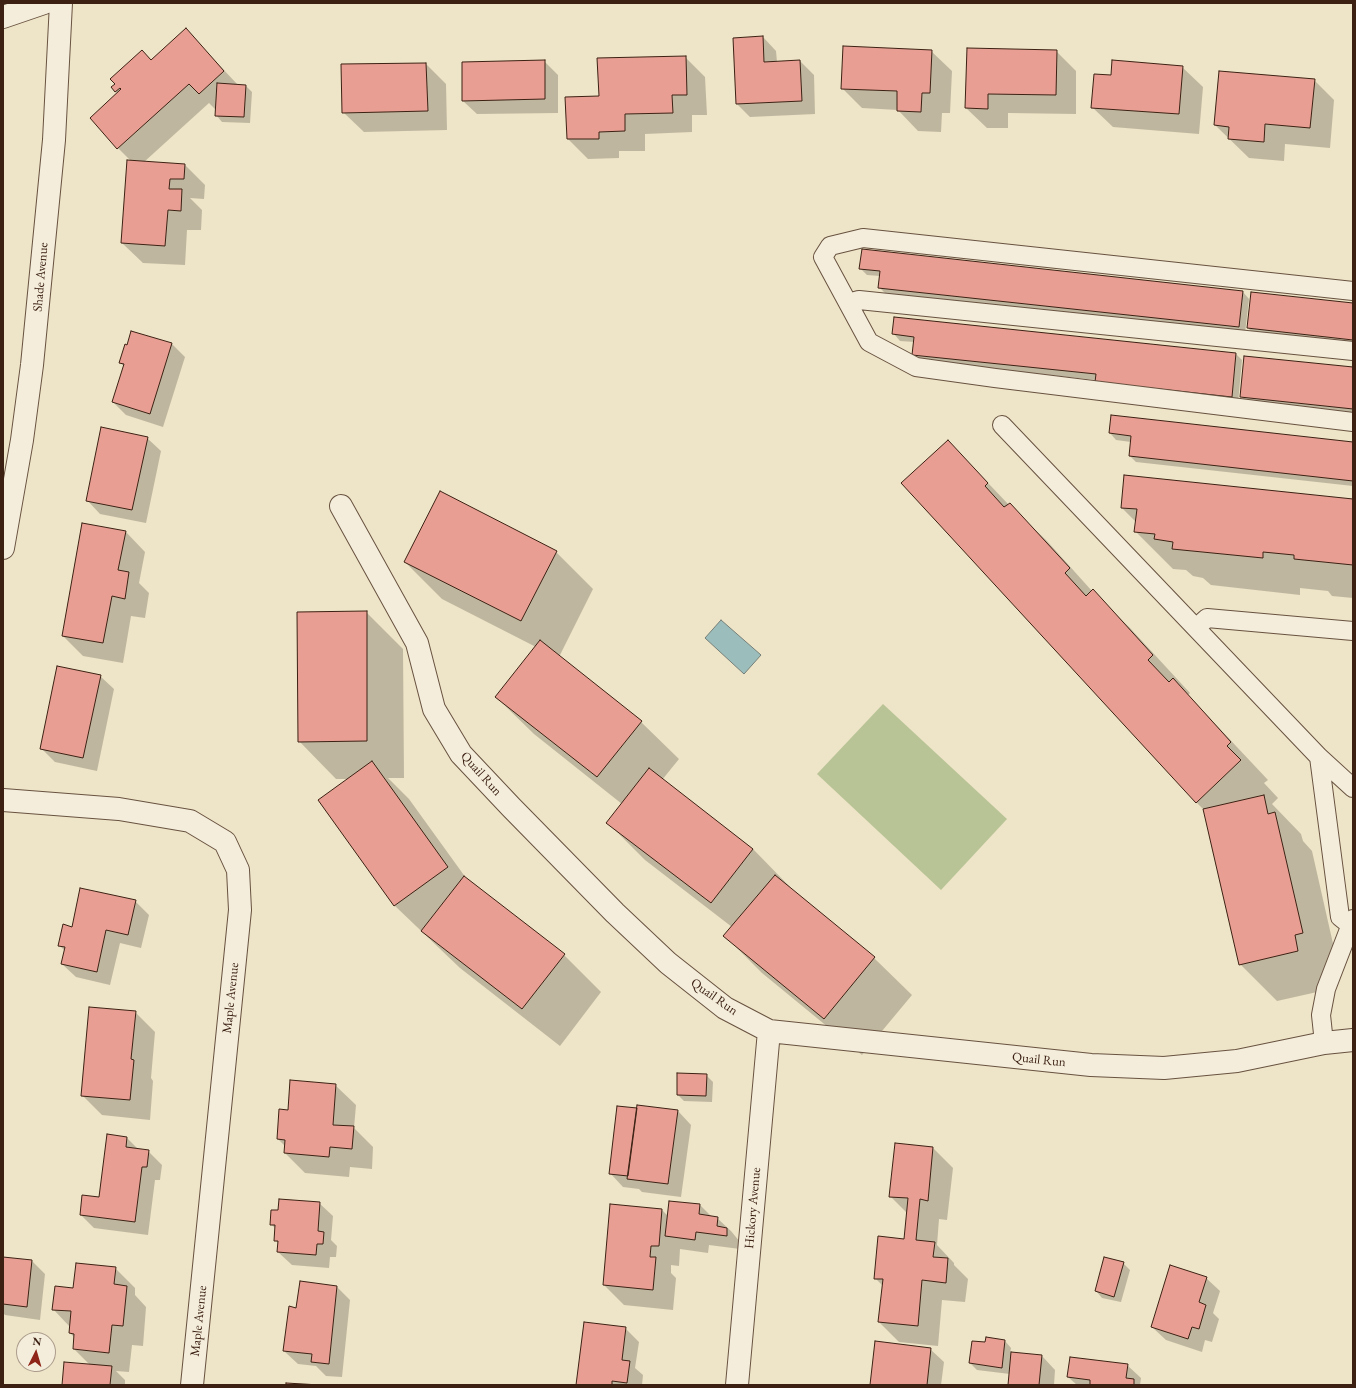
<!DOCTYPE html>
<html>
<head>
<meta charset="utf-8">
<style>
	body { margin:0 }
	#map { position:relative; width:1356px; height:1388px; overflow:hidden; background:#eee4c7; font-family:"EB Garamond",serif }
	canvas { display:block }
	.frame { position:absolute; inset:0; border:4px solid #3c2113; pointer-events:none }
	.north { position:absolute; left:16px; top:1332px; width:40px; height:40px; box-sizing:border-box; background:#f4eddb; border:1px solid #aa9b8b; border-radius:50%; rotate:5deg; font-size:11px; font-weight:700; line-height:16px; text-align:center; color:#3c2113 }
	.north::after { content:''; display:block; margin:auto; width:14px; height:18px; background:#8f2418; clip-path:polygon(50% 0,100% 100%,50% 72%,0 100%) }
</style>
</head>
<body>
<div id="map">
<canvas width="1356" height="1388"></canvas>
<div class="frame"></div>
<div class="north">N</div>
</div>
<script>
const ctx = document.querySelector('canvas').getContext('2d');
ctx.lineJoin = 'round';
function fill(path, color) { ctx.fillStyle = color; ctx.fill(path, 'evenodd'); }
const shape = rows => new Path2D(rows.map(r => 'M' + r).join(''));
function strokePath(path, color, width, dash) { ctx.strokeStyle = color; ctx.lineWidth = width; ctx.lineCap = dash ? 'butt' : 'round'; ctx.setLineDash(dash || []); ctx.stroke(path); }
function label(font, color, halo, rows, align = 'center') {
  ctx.font = font + ' "EB Garamond",serif'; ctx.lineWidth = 3; ctx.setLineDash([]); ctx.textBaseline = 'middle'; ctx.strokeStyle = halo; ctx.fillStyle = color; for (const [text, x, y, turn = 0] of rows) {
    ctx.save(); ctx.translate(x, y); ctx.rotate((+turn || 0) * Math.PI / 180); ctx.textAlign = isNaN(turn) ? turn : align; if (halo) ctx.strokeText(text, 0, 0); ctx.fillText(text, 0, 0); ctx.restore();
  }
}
fill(shape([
	[883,704,1007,819,941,890,817,774]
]), '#b8c496');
const water = shape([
	[721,620,761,655,744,674,705,638,721,620]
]);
fill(water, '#9bbdbc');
strokePath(water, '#757f78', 1);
fill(shape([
	[186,30,238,85,246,86,252,92,250,123,222,122,216,115,216,110,209,103,144,162,185,165,205,185,204,199,190,198,202,210,201,230,187,230,185,265,143,263,122,243,132,162,118,148,118,94,112,88,151,61],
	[763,37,776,51,777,62,800,61,814,75,815,114,750,117,737,104],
	[968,49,1056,51,1076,71,1076,114,1008,113,1008,128,987,128,966,108],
	[931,51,952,71,950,113,942,113,941,132,918,131,898,110,862,108,842,88],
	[685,57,705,77,707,115,692,115,692,132,645,134,645,151,619,151,619,158,588,159,568,139,600,97],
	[544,61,558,75,558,113,477,114,463,101],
	[426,64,446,84,447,130,364,132,343,112,342,65],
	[1182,67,1203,87,1199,134,1113,127,1092,107,1112,76],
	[1314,80,1334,100,1330,148,1285,144,1284,161,1249,158,1215,125],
	[860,268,1243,292,1249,299,1245,333,886,294,879,287,880,276,867,275],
	[1353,304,1353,345,1255,335,1248,328],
	[894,334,1236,354,1242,360,1238,403,1096,380,920,361,913,354,915,342,900,341],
	[172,344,185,357,163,427,126,415,113,402,124,366,120,363],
	[1353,368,1353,414,1247,403,1241,396],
	[1110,433,1353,443,1353,486,1136,462,1130,456,1131,442,1116,440],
	[147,438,161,451,146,523,100,514,87,500],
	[948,441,1009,505,1047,541,1092,591,1130,628,1190,693,1188,695,1268,780,1264,783,1278,798,1272,804,1301,834,1303,841,1312,851,1339,970,1335,988,1277,1001,1240,964,1204,810,1196,802],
	[1353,500,1353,598,1332,596,1328,591,1300,588,1300,595,1211,585,1203,578,1193,576,1186,570,1173,569,1135,531,1136,522,1122,508],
	[125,531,145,552,139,583,149,593,145,618,131,616,123,663,83,656,63,636],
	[556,552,593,589,559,657,641,722,679,759,662,780,753,849,790,887,789,888,874,958,912,995,862,1055,762,973,725,936,732,927,645,860,608,823,622,804,534,734,496,697,536,647,442,599,405,562],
	[366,612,403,649,404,778,388,778,409,799,466,878,564,955,601,992,560,1046,460,968,394,905,349,779,336,779,299,741],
	[100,676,114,689,97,771,55,762,41,748],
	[135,901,149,915,141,948,120,943,110,985,76,977,62,964,65,951,59,945,73,928],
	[135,1012,155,1032,151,1078,153,1081,150,1120,102,1115,82,1095],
	[706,1075,713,1082,712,1102,684,1101,678,1095],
	[335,1085,356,1105,354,1128,373,1147,372,1169,350,1167,349,1177,305,1173,285,1153,285,1146,278,1139,289,1111],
	[638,1109,678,1111,691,1125,681,1197,642,1192,639,1189,623,1187,610,1173],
	[127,1138,139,1150,148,1151,162,1165,160,1180,155,1180,148,1235,94,1228,81,1215,100,1198],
	[933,1148,953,1168,947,1220,939,1219,937,1245,954,1263,954,1265,968,1279,965,1302,942,1300,938,1346,899,1342,879,1322,883,1286,875,1278,905,1240,908,1214,890,1196],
	[670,1202,700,1205,712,1217,717,1218,731,1231,740,1242,740,1249,709,1245,708,1253,680,1249,679,1266,671,1265,671,1273,676,1278,673,1310,624,1305,604,1285,611,1205,662,1210,668,1216],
	[319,1203,333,1216,331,1240,337,1246,336,1257,330,1257,329,1268,292,1265,278,1252,279,1244,275,1240,276,1229,271,1224,279,1212],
	[3,1258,32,1261,45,1274,40,1320,5,1315,3,1313],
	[1123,1263,1130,1270,1121,1302,1102,1298,1096,1291],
	[115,1268,135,1288,135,1295,146,1307,143,1346,132,1345,129,1372,116,1371,125,1380,125,1385,63,1385,90,1365,74,1349,75,1338,70,1333,70,1327,53,1309,74,1289],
	[1206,1278,1220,1291,1213,1313,1219,1319,1212,1342,1205,1340,1202,1352,1166,1340,1152,1327],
	[337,1287,350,1300,342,1377,326,1376,316,1366,298,1364,284,1351,297,1309],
	[625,1328,639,1342,635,1368,643,1375,642,1385,577,1385],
	[1005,1341,1011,1348,1010,1353,1042,1356,1055,1370,1054,1385,1009,1385,1010,1374,977,1370,970,1363,986,1343],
	[930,1349,944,1362,941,1385,871,1385],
	[1127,1365,1141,1378,1140,1385,1077,1385,1068,1377]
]), '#0003');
const building = shape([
	[186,28,224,71,199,94,189,84,117,149,90,118,121,89,120,88,115,92,111,87,115,84,110,79,142,50,151,60,186,28],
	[763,36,764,62,800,60,802,101,736,104,733,38,763,36],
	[843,46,932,50,930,93,922,93,921,112,897,111,897,91,841,89,843,46],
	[967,48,1057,50,1056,95,988,94,988,109,965,108,967,48],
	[686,56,687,95,672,95,673,113,625,114,625,131,599,132,599,139,567,139,565,97,599,96,597,58,686,56],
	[545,60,545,99,462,101,462,62,545,60],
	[1112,60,1183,66,1179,114,1091,108,1094,74,1111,75,1112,60],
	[426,63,428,111,342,113,341,64,426,63],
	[1219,71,1315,79,1310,128,1265,124,1264,142,1228,139,1229,127,1214,125,1219,71],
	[217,83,246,85,244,117,215,116,217,83],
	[127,160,185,164,184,179,170,179,169,189,182,189,181,211,168,210,165,246,121,243,127,160],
	[862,249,1243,291,1239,327,878,288,880,271,859,269,862,249],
	[1251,292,1353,303,1353,340,1247,328,1251,292],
	[894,317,1236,353,1232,397,1095,382,1096,374,912,355,914,337,892,334,894,317],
	[131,331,172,343,150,414,112,402,124,364,119,363,125,344,127,345,131,331],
	[1244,356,1353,367,1353,409,1240,397,1244,356],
	[1111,415,1353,442,1353,481,1129,456,1131,436,1109,433,1111,415],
	[101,427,148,437,132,510,86,501,101,427],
	[948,440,988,483,985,486,1004,507,1010,503,1070,568,1065,573,1086,596,1093,589,1153,655,1148,660,1169,682,1173,678,1231,742,1227,746,1241,760,1196,803,901,483,948,440],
	[1124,475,1353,499,1353,565,1294,559,1294,555,1263,552,1263,558,1172,549,1173,542,1154,539,1155,534,1134,532,1137,509,1121,508,1124,475],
	[440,491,557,551,521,621,404,562,440,491],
	[82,523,126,531,118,570,129,572,125,599,112,596,103,643,62,636,82,523],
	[367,611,367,741,298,742,297,612,367,611],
	[540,640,642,721,597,777,495,697,540,640],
	[57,666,101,675,83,758,40,749,57,666],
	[372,761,448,867,394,906,318,800,372,761],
	[649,768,753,849,711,903,606,823,649,768],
	[1264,795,1268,814,1275,812,1303,933,1295,935,1298,951,1239,965,1203,809,1264,795],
	[775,875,875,957,824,1019,723,936,775,875],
	[464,876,565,954,522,1009,421,931,464,876],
	[80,888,136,900,128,935,106,930,97,972,61,964,65,947,58,946,63,924,72,927,80,888],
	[89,1007,136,1011,131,1059,134,1060,130,1100,81,1096,89,1007],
	[677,1073,707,1074,706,1096,677,1095,677,1073],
	[290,1080,336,1084,333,1125,354,1126,352,1149,330,1147,329,1157,284,1153,285,1140,277,1139,279,1109,288,1110,290,1080],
	[637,1105,678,1110,668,1184,627,1179,637,1105],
	[617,1106,637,1108,628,1176,609,1174,617,1106],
	[107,1134,127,1137,126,1147,149,1150,147,1167,142,1167,135,1222,80,1215,82,1195,99,1197,107,1134],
	[895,1143,933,1147,928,1201,920,1199,916,1240,935,1242,933,1257,948,1258,946,1283,922,1280,918,1326,878,1322,883,1279,874,1279,878,1236,904,1239,908,1198,889,1197,895,1143],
	[279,1199,320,1202,318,1231,324,1232,323,1244,317,1244,316,1255,277,1252,278,1241,274,1241,275,1225,270,1225,271,1210,278,1210,279,1199],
	[669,1201,700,1204,699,1214,718,1217,717,1226,727,1228,727,1236,696,1232,695,1240,665,1236,669,1201],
	[610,1204,662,1209,659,1246,651,1246,650,1257,656,1257,653,1290,603,1285,610,1204],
	[3,1257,32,1260,27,1307,3,1304,3,1257],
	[1104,1257,1124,1262,1114,1297,1095,1291,1104,1257],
	[76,1263,116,1267,114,1284,127,1286,123,1326,112,1325,109,1353,73,1349,74,1334,69,1333,71,1311,52,1310,55,1286,73,1288,76,1263],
	[1170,1265,1207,1277,1199,1302,1206,1305,1199,1329,1192,1327,1188,1339,1151,1327,1170,1265],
	[300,1281,337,1286,329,1364,311,1362,312,1354,283,1351,289,1306,296,1308,300,1281],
	[584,1322,626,1327,622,1360,630,1361,627,1383,612,1381,612,1385,576,1385,584,1322],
	[986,1337,1005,1340,1002,1368,969,1363,972,1341,985,1342,986,1337],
	[875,1341,931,1348,927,1385,870,1385,875,1341],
	[1011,1352,1042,1355,1039,1385,1008,1385,1011,1352],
	[1070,1357,1128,1364,1126,1378,1134,1379,1134,1385,1090,1385,1090,1380,1067,1377,1070,1357],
	[64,1362,112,1366,110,1385,62,1385,64,1362],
	[286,1383,320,1385,286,1385,286,1383]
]);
fill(building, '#e89e93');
strokePath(building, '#3c2113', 1);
const service = shape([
	[1353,291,863,238,830,246,823,257,869,342,916,367,995,378,1353,422],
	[848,303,859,300,1353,351],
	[1002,425,1319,757,1340,917,1350,925],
	[1196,628,1207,618,1353,631],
	[1319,757,1353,788],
	[1324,1043,1321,1015,1326,989,1353,919]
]);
const minor = shape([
	[3,17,44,3],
	[341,506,417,643,434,709,461,754,511,807,615,913,668,963,725,1008,769,1031,1091,1065,1164,1068,1237,1061,1324,1043,1353,1040],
	[3,548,22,440,32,365,54,140,61,3],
	[3,800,119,809,190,821,225,842,238,870,240,910,192,1385],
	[737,1385,769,1031]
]);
strokePath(service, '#685240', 20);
strokePath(minor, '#685240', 24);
strokePath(service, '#f4eddb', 18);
strokePath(minor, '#f4eddb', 22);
label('13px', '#3c2113', '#f4eddb', [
	["Shade Avenue",41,277,-85],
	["Quail Run",481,774,48],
	["Quail Run",714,997,35],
	["Maple Avenue",231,998,-84],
	["Quail Run",1039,1060,6],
	["Hickory Avenue",753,1208,-85],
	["Maple Avenue",199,1321,-84]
]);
</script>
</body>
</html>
